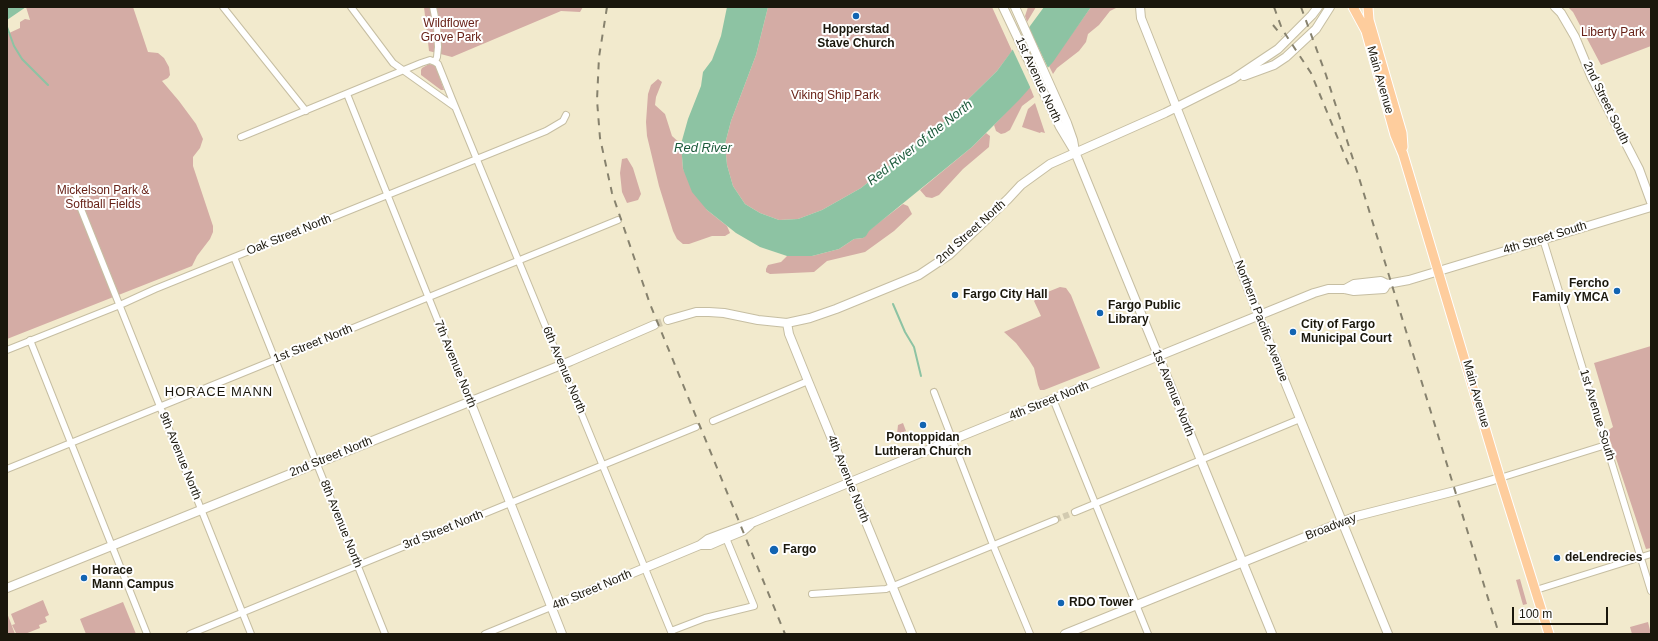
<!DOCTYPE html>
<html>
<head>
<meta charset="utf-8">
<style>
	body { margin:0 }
	#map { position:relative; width:1658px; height:641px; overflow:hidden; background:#f2eacd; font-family:Helvetica,sans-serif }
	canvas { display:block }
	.frame { position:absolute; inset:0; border:8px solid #1a170c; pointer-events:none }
	.scale { position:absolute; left:1512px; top:607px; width:96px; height:18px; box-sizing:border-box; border:2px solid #1a170c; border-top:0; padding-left:5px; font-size:12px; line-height:14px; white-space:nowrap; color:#1a170c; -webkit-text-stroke:3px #fff; paint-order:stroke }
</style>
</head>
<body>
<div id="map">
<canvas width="1658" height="641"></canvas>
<div class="frame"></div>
<div class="scale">100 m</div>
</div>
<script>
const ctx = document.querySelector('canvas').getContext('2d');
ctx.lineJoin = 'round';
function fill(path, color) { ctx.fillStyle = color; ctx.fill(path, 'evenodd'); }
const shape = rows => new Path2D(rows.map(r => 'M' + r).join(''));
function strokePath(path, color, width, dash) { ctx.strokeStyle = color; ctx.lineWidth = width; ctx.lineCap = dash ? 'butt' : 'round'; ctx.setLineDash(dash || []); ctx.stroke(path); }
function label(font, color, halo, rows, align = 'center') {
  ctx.font = font + ' Helvetica,sans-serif'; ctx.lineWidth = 4; ctx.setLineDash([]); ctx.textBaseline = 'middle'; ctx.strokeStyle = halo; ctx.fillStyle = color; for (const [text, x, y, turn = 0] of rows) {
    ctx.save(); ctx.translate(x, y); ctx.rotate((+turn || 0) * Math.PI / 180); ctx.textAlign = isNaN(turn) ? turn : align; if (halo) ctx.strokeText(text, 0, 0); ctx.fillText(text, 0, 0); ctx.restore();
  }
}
fill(shape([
	[26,7,133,7,148,52,158,53,164,58,169,67,170,75,168,78,162,81,179,101,196,124,203,139,200,148,193,157,193,166,213,226,213,232,210,239,197,256,192,266,7,339,7,34,20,28,20,22,25,19,30,20],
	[424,7,583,7,580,12,561,11,452,57,429,51],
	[768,7,992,7,1012,51,997,71,949,118,861,188,822,210,798,219,779,220,760,213,745,204,733,186,727,165,725,144,731,121,756,55],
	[1028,7,1036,7,1027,22,1025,16],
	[1091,7,1118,7,1110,11,1099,25,1088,34,1086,42,1079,51,1057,68,1053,74,1049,66],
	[1568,7,1651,7,1651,46,1601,65,1573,12],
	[429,64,434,65,436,67,444,90,441,90,421,75,421,70,422,68],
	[658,79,662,82,656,97,655,105,665,114,672,136,681,144,683,169,707,210,727,226,730,233,725,236,712,236,689,244,683,244,677,239,673,231,659,186,647,136,646,122,648,94,651,85],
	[1030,87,1034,97,1022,106,1010,130,1005,133,1001,134,996,131,994,125],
	[1035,103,1045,133,1041,132,1040,133,1022,127,1028,109],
	[986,133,990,136,989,147,963,169,939,195,932,198,926,197,920,190,972,147],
	[627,158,633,168,641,194,638,200,627,203,622,192,620,173,622,159],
	[903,204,908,206,912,214,894,231,865,252,827,261,814,272,770,274,766,272,766,269,768,265,781,262,787,256,812,256,839,249,854,239,863,238,868,231],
	[1060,287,1066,288,1071,295,1100,368,1044,390,1040,390,1038,385,1034,368,1029,360,1016,343,1004,332,1041,316,1034,301,1040,295],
	[1651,346,1651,548,1646,549,1607,431,1613,427,1594,363],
	[903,423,906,431,897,434,898,425],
	[1520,579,1527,604,1523,605,1516,580],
	[43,600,49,615,45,617,47,622,39,625,40,628,25,634,16,633,12,625,15,624,11,614],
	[123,602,136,634,86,634,80,619],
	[7,613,15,634,7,634],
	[1648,622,1651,634,1632,634,1630,627]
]), '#d4aca5');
fill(shape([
	[7,7,26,7,7,20],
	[727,7,768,7,756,55,731,121,725,144,727,165,733,186,745,204,760,213,779,220,798,219,822,210,861,188,949,118,997,71,1044,7,1091,7,1053,62,1019,100,972,147,869,231,866,236,863,238,854,239,839,249,812,256,787,256,760,247,736,233,707,210,692,192,683,169,681,144,688,119,701,86,703,72,712,60,721,36]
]), '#8dc3a3');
fill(shape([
	[1028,26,1049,70,1031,89,1012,48]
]), '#f2eacd');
strokePath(shape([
	[7,27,14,46,22,59,48,85],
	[893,304,905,332,914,347,921,376]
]), '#8dc3a3', 2);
strokePath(shape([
	[1055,520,1075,512]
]), '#d2cab0', 6, [6, 3]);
strokePath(shape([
	[654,325,668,320]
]), '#d2cab0', 8, [8, 4]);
const street = shape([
	[223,7,306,111],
	[351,7,393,63,455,107],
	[433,7,437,27,438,47,437,57,435,62],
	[435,62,438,64,452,99,672,634],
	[347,94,470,401],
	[241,137,421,63,430,60,435,62],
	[73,189,251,634],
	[1543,239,1651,591],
	[234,257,385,634],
	[30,340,147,634],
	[7,350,120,305,155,289,546,131,563,121,566,115],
	[934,392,993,545,1030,634],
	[1053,399,1148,634],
	[713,421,808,381],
	[7,469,618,220],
	[1500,478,1606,445],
	[1075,512,1300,419],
	[1536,590,1651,554],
	[812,594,886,589,1055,520],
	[671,631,705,618,754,606,726,538],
	[190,634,696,427],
	[485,634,551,607]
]);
const secondary = shape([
	[1003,7,1060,127,1075,152,1272,634],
	[1015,7,1067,123,1073,140,1075,151],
	[1140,7,1141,18,1147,33,1283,377,1388,634],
	[1555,7,1561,13,1575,37,1592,78,1639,169,1651,202],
	[1244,76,1274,65,1286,57,1316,29,1330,7],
	[1345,289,1354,284,1381,281,1387,284,1409,280,1651,207],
	[668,320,696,312,709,312,724,313,758,320,787,323,810,318,836,309,919,275,949,255,1008,199,1021,185,1050,164,1165,113,1233,79,1278,49,1312,15,1318,7],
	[787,323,789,334,808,381,912,634],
	[470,401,562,634],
	[701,545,710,545,726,538,743,531,750,525],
	[7,588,571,361,654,325],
	[551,607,700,545,708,539,724,533,754,522,952,440,1314,293,1328,289,1345,289,1354,291,1384,289,1387,284],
	[1065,634,1357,516,1455,491,1500,478]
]);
const primary = shape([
	[1353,7,1366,31,1395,135,1403,154,1500,478,1549,634],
	[1368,7,1369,20,1402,133,1403,147]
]);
strokePath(street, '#c6bea2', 8);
strokePath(secondary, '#c6bea2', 10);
strokePath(primary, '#fff', 11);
strokePath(street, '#fff', 6);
strokePath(secondary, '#fff', 8);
strokePath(primary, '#fecd9d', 9);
strokePath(shape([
	[607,7,599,57,597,100,600,138,612,193,650,304,785,634],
	[1274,7,1282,29,1311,73,1350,168],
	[1301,7,1326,75,1360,181,1499,634],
	[1273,25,1282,36]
]), '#87826e', 2, [7, 7]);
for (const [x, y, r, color] of [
	[856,16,4,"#1264b2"],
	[1617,291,4,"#1264b2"],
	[955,295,4,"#1264b2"],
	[1100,313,4,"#1264b2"],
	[1293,332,4,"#1264b2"],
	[923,425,4,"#1264b2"],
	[774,550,5,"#1264b2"],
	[1557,558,4,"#1264b2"],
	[84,578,4,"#1264b2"],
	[1061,603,4,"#1264b2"]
]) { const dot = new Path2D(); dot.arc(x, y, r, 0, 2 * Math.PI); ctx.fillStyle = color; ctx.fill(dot); strokePath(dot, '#fff', 1.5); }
label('12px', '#682218', '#fff', [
	["Wildflower",451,24],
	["Grove Park",451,38],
	["Liberty Park",1613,33],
	["Viking Ship Park",835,96],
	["Mickelson Park &",103,191],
	["Softball Fields",103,205]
]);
label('bold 12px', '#1a170c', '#fff', [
	["Hopperstad",856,30,"center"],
	["Stave Church",856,44,"center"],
	["Fercho",1609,284,"right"],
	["Family YMCA",1609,298,"right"],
	["Fargo City Hall",963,295],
	["Fargo Public",1108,306],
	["Library",1108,320],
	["City of Fargo",1301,325],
	["Municipal Court",1301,339],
	["Pontoppidan",923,438,"center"],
	["Lutheran Church",923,452,"center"],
	["Fargo",783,550],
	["deLendrecies",1565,558],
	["Horace",92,571],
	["Mann Campus",92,585],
	["RDO Tower",1069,603]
], 'left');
label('12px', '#1a170c', '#fff', [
	["1st Avenue North",1038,80,65],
	["Main Avenue",1380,80,74],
	["2nd Street South",1606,103,64],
	["2nd Street North",971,232,-42],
	["Oak Street North",289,235,-22],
	["4th Street South",1545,238,-17],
	["Northern Pacific Avenue",1261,321,69],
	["1st Street North",313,344,-22],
	["7th Avenue North",455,364,68],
	["6th Avenue North",564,370,67],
	["1st Avenue North",1173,393,68],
	["Main Avenue",1476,394,74],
	["4th Street North",1049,401,-22],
	["1st Avenue South",1597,415,73],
	["9th Avenue North",180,456,68],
	["2nd Street North",331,457,-22],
	["4th Avenue North",848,479,68],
	["8th Avenue North",341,524,68],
	["Broadway",1331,527,-21],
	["3rd Street North",443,530,-22],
	["4th Street North",592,590,-23]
]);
label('italic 13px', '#1d5b3c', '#fff', [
	["Red River of the North",920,143,-38],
	["Red River",703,148]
]);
ctx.letterSpacing = '1px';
label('13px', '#1a170c', '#fff', [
	["HORACE MANN",219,392]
]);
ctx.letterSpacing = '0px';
</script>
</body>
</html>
